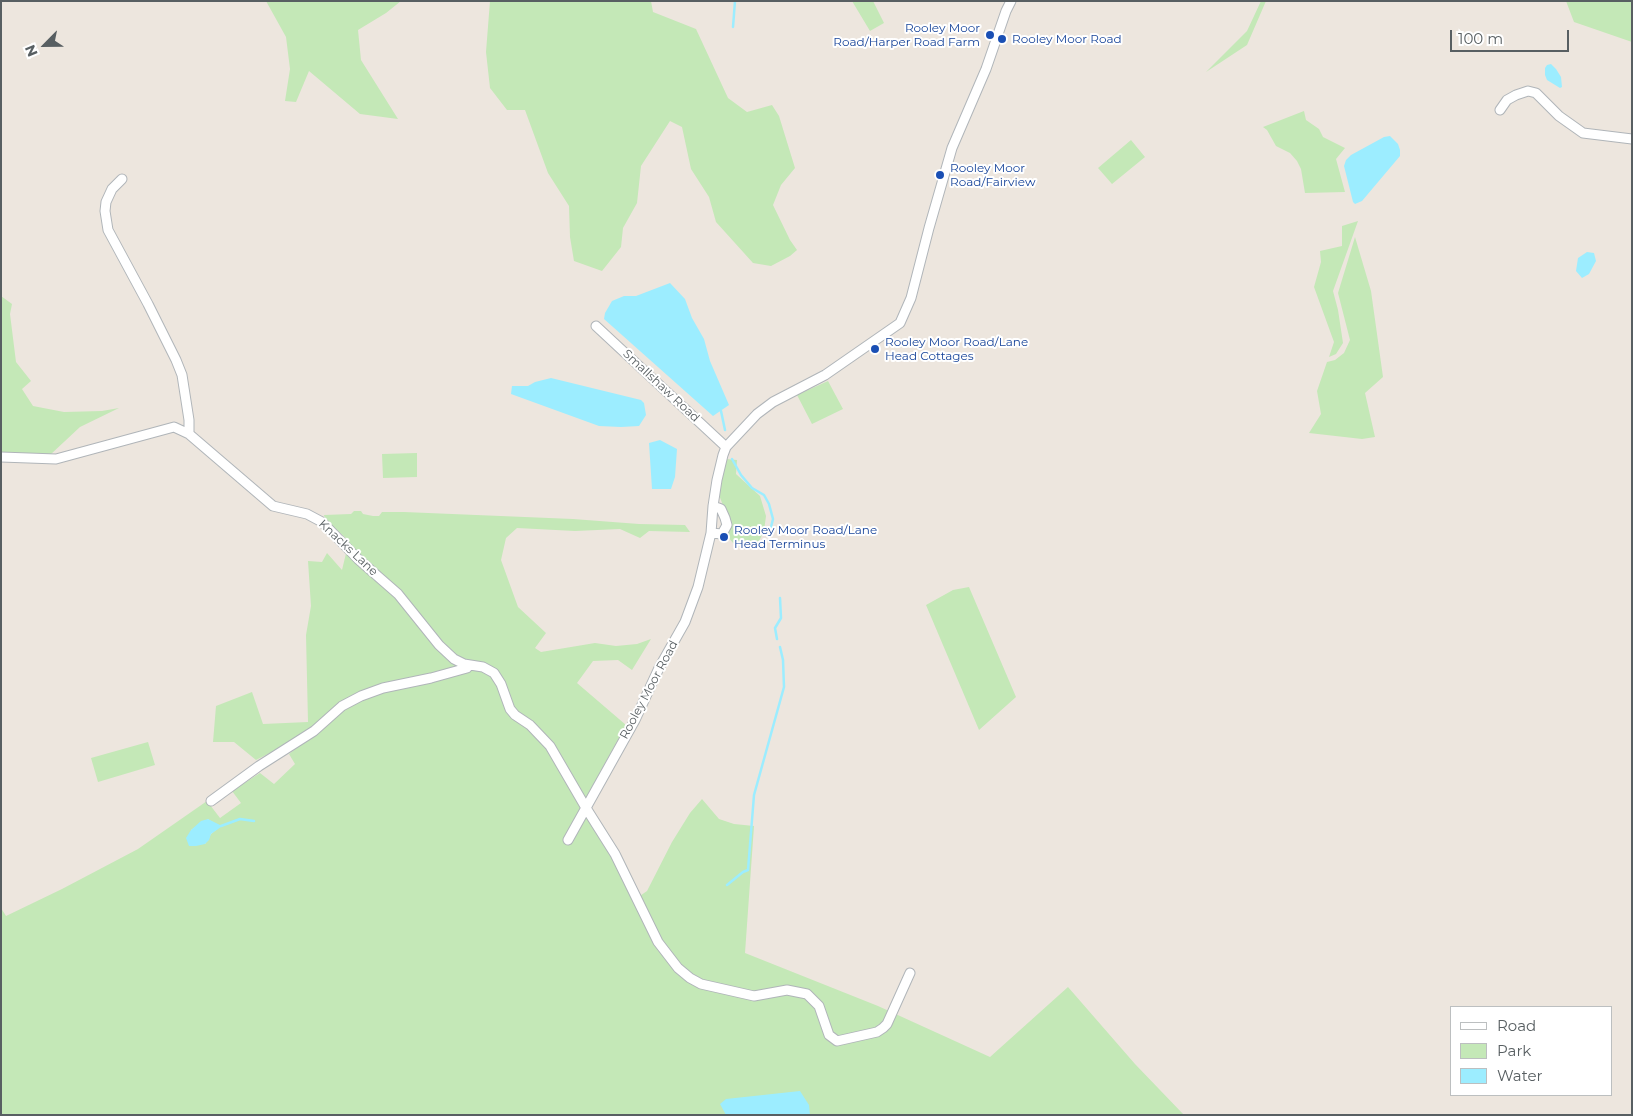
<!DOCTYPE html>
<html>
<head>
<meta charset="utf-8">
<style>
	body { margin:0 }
	#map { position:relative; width:1633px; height:1116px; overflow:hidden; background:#ede6de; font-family:Montserrat,sans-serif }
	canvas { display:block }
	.frame { position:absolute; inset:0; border:2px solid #585f62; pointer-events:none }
	.legend { position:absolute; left:1450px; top:1006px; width:162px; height:90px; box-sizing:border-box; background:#fff; border:1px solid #bcbfc0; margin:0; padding:6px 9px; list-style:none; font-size:15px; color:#585f62 }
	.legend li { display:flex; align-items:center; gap:10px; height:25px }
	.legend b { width:25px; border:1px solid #bcbfc0 }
	.north { position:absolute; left:20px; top:20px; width:50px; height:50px; -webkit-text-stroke:4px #fff; paint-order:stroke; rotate:247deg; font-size:14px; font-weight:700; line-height:20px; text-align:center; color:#585f62 }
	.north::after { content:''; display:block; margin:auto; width:18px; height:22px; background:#585f62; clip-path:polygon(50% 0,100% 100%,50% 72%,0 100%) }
	.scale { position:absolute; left:1450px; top:30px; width:119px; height:22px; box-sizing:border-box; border:2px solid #585f62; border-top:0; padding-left:6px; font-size:15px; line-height:18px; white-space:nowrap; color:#585f62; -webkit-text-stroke:4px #fff; paint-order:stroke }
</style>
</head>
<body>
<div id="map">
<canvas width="1633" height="1116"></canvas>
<div class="frame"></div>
<ul class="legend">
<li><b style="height:6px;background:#fff"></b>Road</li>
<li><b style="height:14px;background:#c4e8b7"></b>Park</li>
<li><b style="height:14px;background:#9cedff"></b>Water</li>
</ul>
<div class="north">N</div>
<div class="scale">100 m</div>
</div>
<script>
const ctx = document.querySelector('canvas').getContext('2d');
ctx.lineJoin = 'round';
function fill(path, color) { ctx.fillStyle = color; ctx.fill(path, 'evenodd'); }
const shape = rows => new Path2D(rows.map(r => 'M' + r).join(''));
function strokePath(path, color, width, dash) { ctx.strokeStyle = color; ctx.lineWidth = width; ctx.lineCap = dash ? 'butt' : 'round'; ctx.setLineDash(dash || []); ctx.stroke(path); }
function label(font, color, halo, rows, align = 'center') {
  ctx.font = font + ' Montserrat,sans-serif'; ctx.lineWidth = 4; ctx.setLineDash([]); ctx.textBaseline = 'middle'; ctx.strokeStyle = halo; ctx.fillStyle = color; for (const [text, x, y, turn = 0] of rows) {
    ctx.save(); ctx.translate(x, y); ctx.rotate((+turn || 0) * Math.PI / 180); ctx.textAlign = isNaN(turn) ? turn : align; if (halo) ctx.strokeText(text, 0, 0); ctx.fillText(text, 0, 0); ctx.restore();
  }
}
fill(shape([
	[266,1,401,1,386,13,358,30,361,60,398,119,360,114,309,71,296,102,285,101,290,69,286,37],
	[490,1,651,1,653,12,696,29,728,98,747,112,772,105,779,116,795,168,781,185,773,205,790,240,797,250,790,256,771,266,753,263,716,222,709,197,691,169,682,127,670,121,641,166,637,203,623,228,621,247,602,271,574,261,570,237,569,206,548,173,525,110,507,110,490,88,486,52],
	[852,1,873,1,884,23,870,31],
	[1261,1,1266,1,1247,45,1206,72,1247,31],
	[1566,1,1632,1,1632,42,1574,22],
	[1304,111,1306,120,1319,129,1323,137,1345,148,1336,159,1345,192,1305,193,1301,169,1297,161,1290,153,1276,146,1267,130,1263,127],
	[1131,140,1145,157,1112,184,1098,168],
	[1358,221,1333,291,1338,310,1343,343,1336,354,1329,357,1334,342,1314,287,1321,262,1320,251,1342,246,1342,226],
	[1355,237,1371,291,1383,377,1365,393,1375,437,1362,439,1309,433,1321,414,1317,391,1327,362,1335,360,1344,353,1350,340,1338,293],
	[1,296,12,304,10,314,16,362,31,381,22,389,33,406,64,412,102,411,119,408,80,427,50,455,1,453],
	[828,381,843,409,812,424,797,395],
	[417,453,417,477,383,478,382,454],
	[726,459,737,460,736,474,760,496,766,516,764,531,759,541,747,550,734,544,727,536,731,526,719,495],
	[354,511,361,511,363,514,373,516,379,516,382,512,404,512,573,519,639,524,685,525,690,532,649,531,640,538,620,529,575,531,517,528,506,538,501,560,518,607,546,633,535,648,541,652,595,643,616,646,637,644,651,639,632,670,618,660,593,661,577,683,626,725,580,809,599,833,634,900,647,891,672,842,690,813,702,799,719,819,734,824,754,826,745,953,878,1006,990,1057,1068,987,1135,1064,1184,1115,1,1115,1,908,6,916,62,889,138,849,207,801,220,818,241,803,232,791,260,773,274,784,295,764,289,754,308,739,294,741,256,760,234,742,213,742,216,706,252,692,263,724,308,722,306,635,311,606,308,561,322,562,327,553,342,570,349,541,325,519,324,515,351,514],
	[208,819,215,824,218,828,211,834,205,844,191,830],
	[969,587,1016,697,979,730,926,605,953,590],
	[148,742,155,765,98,782,91,758]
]), '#c4e8b7');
fill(shape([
	[1551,64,1556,69,1561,77,1562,87,1560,88,1547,80,1545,75,1545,68,1547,65],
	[1390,136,1398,144,1400,150,1400,156,1362,201,1355,204,1353,202,1344,166,1346,160,1351,155,1384,137],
	[1587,252,1594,253,1596,261,1589,274,1582,278,1576,271,1578,258],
	[670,283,685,299,692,318,704,339,710,361,729,405,713,416,604,319,605,313,612,301,624,296,636,296],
	[551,378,641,400,644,403,646,415,639,426,621,427,599,426,511,394,512,386,528,386,535,382],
	[660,440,677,449,675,477,671,489,652,489,649,443],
	[208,819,220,825,221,827,211,834,209,840,205,844,196,846,189,846,186,838,191,830,201,821],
	[800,1091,809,1105,810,1115,726,1115,720,1104,726,1099]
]), '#9cedff');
strokePath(shape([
	[733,27,735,1],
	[721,411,725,430],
	[732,459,741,475,752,488,764,495,769,504,773,519,770,531],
	[777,639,775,628,781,618,780,598],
	[221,826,240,819,254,821],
	[727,885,743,872,748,870,754,795,784,687,783,660,780,647]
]), '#9cedff', 2.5);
const minor = shape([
	[1500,110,1507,100,1516,95,1528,91,1536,93,1559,116,1583,133,1632,139],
	[122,179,112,189,106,202,105,211,108,230,148,304,176,360,182,375,189,420,189,434],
	[596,326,726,447],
	[1,457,56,459,174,427,189,434,273,506,307,514,322,522,358,559,398,594,439,645,454,659,464,664,483,667,494,673,501,684,510,709,515,715,530,725,550,746,586,808,615,854,658,942,678,968,690,978,701,984,754,996,787,990,807,994,819,1006,829,1035,837,1041,877,1032,883,1028,887,1024,910,973],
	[713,506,721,509,725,518,727,525,722,534,711,533,713,506,717,480,723,455,726,447,757,414,773,402,825,375,900,323,911,298,929,228,952,148,986,69,1006,11,1011,1],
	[211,801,259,766,314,731,342,706,361,696,383,688,431,678,467,668,469,665],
	[568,840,635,720,659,668,685,622,698,587,711,533]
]);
strokePath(minor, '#b0b5b9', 11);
strokePath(minor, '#fff', 9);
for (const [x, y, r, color] of [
	[990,35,5,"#1a4fb4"],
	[1002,39,5,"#1a4fb4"],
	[940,175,5,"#1a4fb4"],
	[875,349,5,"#1a4fb4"],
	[724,537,5,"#1a4fb4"]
]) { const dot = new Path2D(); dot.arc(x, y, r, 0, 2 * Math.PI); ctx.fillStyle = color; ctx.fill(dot); strokePath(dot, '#fff', 2); }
label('12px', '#164399', '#fff', [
	["Rooley Moor",980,28,"right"],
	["Road/Harper Road Farm",980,42,"right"],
	["Rooley Moor Road",1012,39],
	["Rooley Moor",950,168],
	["Road/Fairview",950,182],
	["Rooley Moor Road/Lane",885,342],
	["Head Cottages",885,356],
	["Rooley Moor Road/Lane",734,530],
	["Head Terminus",734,544]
], 'left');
label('12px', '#585f62', '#fff', [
	["Smallshaw Road",661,386,43],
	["Knacks Lane",348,548,43],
	["Rooley Moor Road",649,690,-62]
]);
</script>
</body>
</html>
